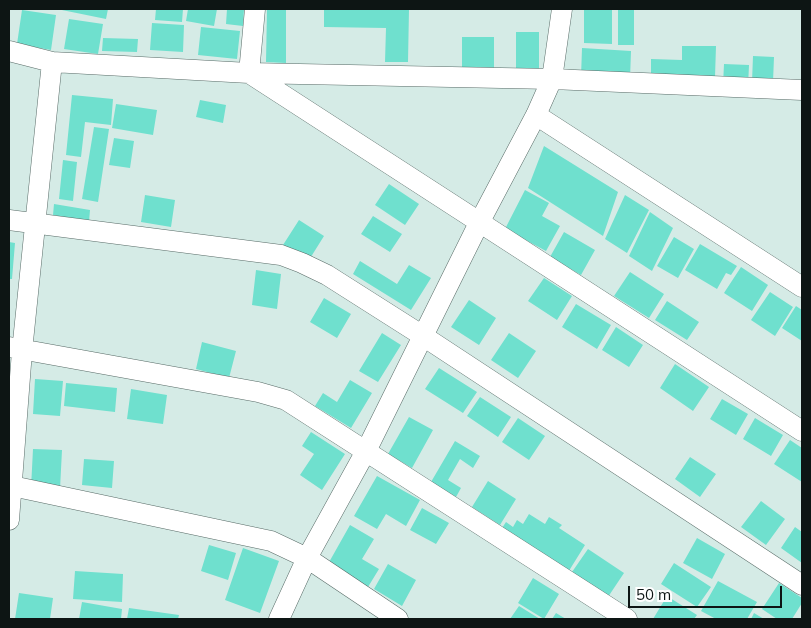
<!DOCTYPE html>
<html>
<head>
<meta charset="utf-8">
<style>
	body { margin:0 }
	#map { position:relative; width:811px; height:628px; overflow:hidden; background:#d5ebe6; font-family:Mulish,sans-serif }
	canvas { display:block }
	.frame { position:absolute; inset:0; border:10px solid #0d1514; pointer-events:none }
	.scale { position:absolute; left:628px; top:586px; width:154px; height:22px; box-sizing:border-box; border:2px solid #0d1514; border-top:0; padding-left:6px; font-size:15px; line-height:18px; white-space:nowrap; color:#0d1514; -webkit-text-stroke:4px #fff; paint-order:stroke }
</style>
</head>
<body>
<div id="map">
<canvas width="811" height="628"></canvas>
<div class="frame"></div>
<div class="scale">50 m</div>
</div>
<script>
const ctx = document.querySelector('canvas').getContext('2d');
ctx.lineJoin = 'round';
function fill(path, color) { ctx.fillStyle = color; ctx.fill(path, 'evenodd'); }
const shape = rows => new Path2D(rows.map(r => 'M' + r).join(''));
function strokePath(path, color, width, dash) { ctx.strokeStyle = color; ctx.lineWidth = width; ctx.lineCap = dash ? 'butt' : 'round'; ctx.setLineDash(dash || []); ctx.stroke(path); }
fill(shape([
	[57,9,108,9,106,19],
	[156,9,183,9,182,22,155,20],
	[188,9,217,9,214,26,186,21],
	[227,9,244,9,243,26,226,24],
	[267,9,286,9,286,63,266,62],
	[324,9,409,9,408,62,385,62,386,28,324,27],
	[584,9,612,9,612,44,584,43],
	[618,9,634,9,634,45,618,45],
	[22,10,56,15,51,50,17,44],
	[69,19,103,24,98,54,64,49],
	[152,23,184,25,183,52,150,50],
	[201,27,240,31,237,59,198,55],
	[516,32,539,32,539,71,516,71],
	[462,37,494,37,494,68,462,67],
	[103,38,138,39,137,52,102,51],
	[682,46,716,46,715,77,651,76,651,59,682,60],
	[582,48,631,51,630,79,581,77],
	[753,56,774,57,773,82,752,82],
	[724,64,749,65,748,87,723,85],
	[72,95,113,99,111,125,85,122,81,157,66,155],
	[200,100,226,105,223,123,196,117],
	[116,104,157,110,153,135,112,128],
	[94,127,109,129,98,202,82,199],
	[114,138,134,141,130,168,109,165],
	[544,146,618,192,603,236,528,188],
	[63,160,77,162,73,201,59,199],
	[389,184,419,204,405,225,375,205],
	[525,190,549,203,542,216,560,226,546,251,505,229],
	[145,195,175,200,171,227,141,222],
	[625,195,649,210,627,253,605,239],
	[54,204,90,210,89,222,53,215],
	[650,212,673,228,652,271,629,256],
	[373,216,402,234,390,252,361,234],
	[299,220,324,236,309,260,283,245],
	[564,232,595,250,581,275,550,257],
	[674,237,694,249,678,278,657,266],
	[9,242,15,243,12,279,9,279],
	[700,244,737,266,731,275,726,273,717,289,685,270],
	[360,261,397,284,409,265,431,278,411,310,353,274],
	[741,267,768,285,752,311,724,293],
	[256,270,281,274,277,309,252,305],
	[630,272,664,294,649,318,614,296],
	[544,278,572,296,557,320,528,301],
	[770,292,793,307,775,336,751,320],
	[324,298,351,314,337,338,310,322],
	[469,300,496,318,479,345,451,327],
	[667,301,699,322,687,340,655,320],
	[576,304,611,325,597,349,562,327],
	[796,306,802,310,802,341,782,328],
	[616,327,643,345,629,367,602,350],
	[382,333,401,345,378,382,359,371],
	[509,333,536,351,518,378,491,360],
	[202,342,236,351,229,378,196,369],
	[675,364,709,387,693,411,660,388],
	[439,368,477,392,463,413,425,389],
	[35,379,63,381,60,416,33,414],
	[350,380,372,393,351,428,315,406,323,393,337,402],
	[66,383,117,388,115,412,64,406],
	[131,389,167,395,163,424,127,419],
	[480,397,511,417,498,437,467,416],
	[722,399,748,414,736,435,710,419],
	[409,417,433,430,412,468,388,454],
	[518,418,545,436,529,460,502,442],
	[755,418,783,435,771,456,743,439],
	[311,432,345,454,322,490,300,475,314,454,302,446],
	[790,440,802,448,802,482,774,464],
	[455,441,480,456,473,468,460,459,448,480,461,488,456,497,431,482],
	[33,449,62,450,60,489,31,488],
	[690,457,716,474,700,497,675,479],
	[84,459,114,461,112,488,82,485],
	[377,476,420,500,406,526,386,514,377,529,354,516],
	[488,481,516,499,500,525,472,507],
	[761,501,785,519,766,545,741,527],
	[422,508,449,523,436,544,410,530],
	[529,514,545,524,549,517,562,525,559,528,585,545,567,574,500,531,506,522,513,527,517,520,523,524],
	[350,525,374,539,362,559,379,569,368,587,328,564],
	[795,527,802,532,802,563,781,548],
	[697,538,725,554,712,579,683,563],
	[209,545,236,553,228,580,201,571],
	[243,548,279,561,260,613,225,600],
	[588,549,624,573,608,597,572,572],
	[674,563,711,587,697,607,661,584],
	[388,564,416,580,402,606,374,589],
	[75,571,123,574,122,602,73,599],
	[533,578,559,594,544,619,518,603],
	[718,581,757,602,747,619,716,619,701,611],
	[779,583,802,598,802,603,792,619,777,619,762,609],
	[19,593,53,598,50,619,15,619],
	[667,596,697,615,694,619,653,619],
	[82,602,122,609,121,619,79,619],
	[519,606,540,619,510,619],
	[129,608,179,615,178,619,127,619],
	[556,613,566,619,552,619],
	[754,613,764,619,751,619]
]), '#6fe0ce');
const minor = shape([
	[255,9,249,73,802,431],
	[9,51,52,62,249,73,552,79,802,90],
	[536,115,802,287],
	[9,220,281,255,302,263,327,275,423,336,802,585],
	[9,347,258,392,286,400,627,619],
	[12,486,271,541,307,558,398,619],
	[9,520,22,351,52,62],
	[279,619,307,558,366,451,479,223,536,115,552,79,562,9]
]);
strokePath(minor, '#586b67', 21);
strokePath(minor, '#fff', 20);
</script>
</body>
</html>
